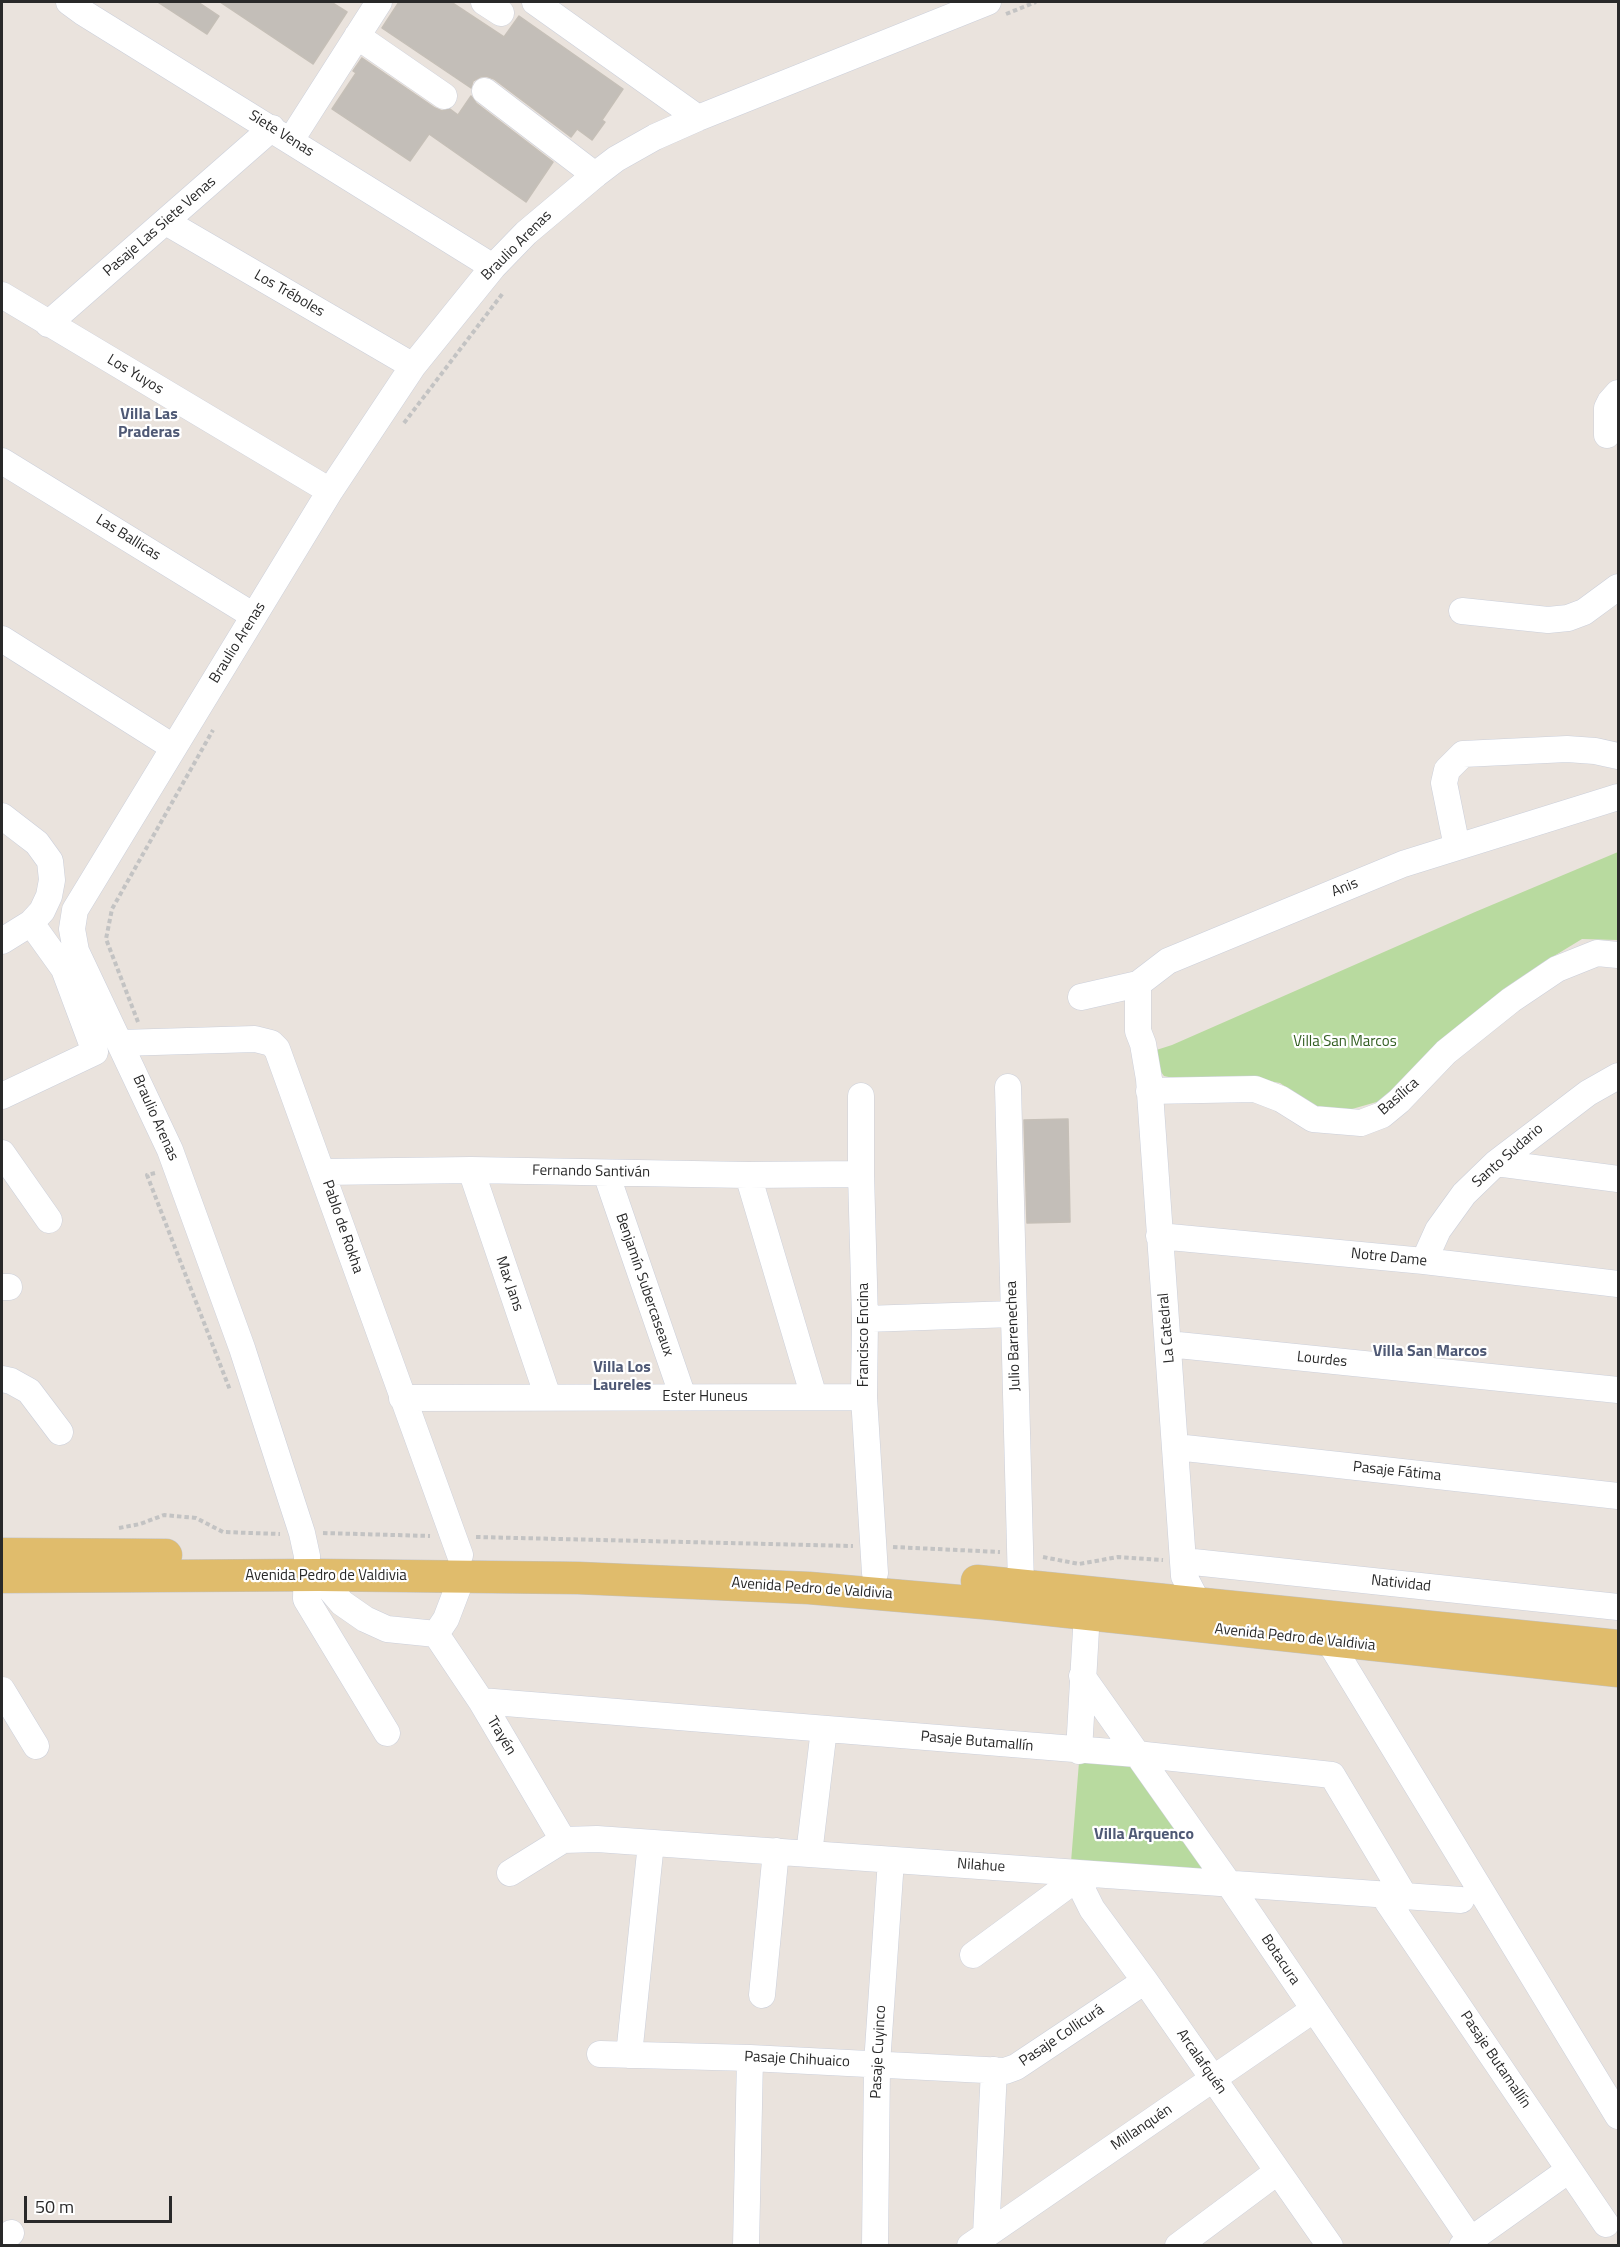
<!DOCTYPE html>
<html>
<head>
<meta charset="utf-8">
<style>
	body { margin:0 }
	#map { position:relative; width:1620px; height:2247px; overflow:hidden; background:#eae3dd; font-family:"Titillium Web",sans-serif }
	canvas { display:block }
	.frame { position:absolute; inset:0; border:3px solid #292929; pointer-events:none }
	.scale { position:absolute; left:24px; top:2196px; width:148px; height:27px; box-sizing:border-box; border:3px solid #292929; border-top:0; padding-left:8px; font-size:18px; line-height:21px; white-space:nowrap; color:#292929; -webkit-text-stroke:4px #fff; paint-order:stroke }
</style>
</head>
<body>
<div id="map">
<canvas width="1620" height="2247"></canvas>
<div class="frame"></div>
<div class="scale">50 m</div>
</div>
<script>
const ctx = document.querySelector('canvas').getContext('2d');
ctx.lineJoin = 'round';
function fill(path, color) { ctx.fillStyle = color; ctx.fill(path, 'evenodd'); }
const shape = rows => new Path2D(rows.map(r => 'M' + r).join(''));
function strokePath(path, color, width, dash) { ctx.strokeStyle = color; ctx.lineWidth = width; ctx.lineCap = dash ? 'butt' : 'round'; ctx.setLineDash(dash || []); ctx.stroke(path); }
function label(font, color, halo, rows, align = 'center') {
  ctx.font = font + ' "Titillium Web",sans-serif'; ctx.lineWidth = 4.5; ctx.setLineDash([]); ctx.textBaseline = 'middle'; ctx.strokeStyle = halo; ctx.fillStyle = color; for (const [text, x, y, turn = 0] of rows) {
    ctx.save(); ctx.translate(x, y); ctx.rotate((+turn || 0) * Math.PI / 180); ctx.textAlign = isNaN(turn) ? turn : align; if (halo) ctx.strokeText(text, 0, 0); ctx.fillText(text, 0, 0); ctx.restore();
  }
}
fill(shape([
	[1618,852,1618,940,1582,939,1541,964,1496,1000,1380,1101,1345,1111,1317,1108,1280,1083,1258,1079,1178,1079,1164,1076,1147,1053,1172,1045,1475,912],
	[1079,1762,1133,1766,1210,1872,1071,1862]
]), '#b8da9f');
const building = shape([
	[158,2,198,2,219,16,207,34,158,2],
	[220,2,331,2,347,12,313,64,220,2],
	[399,2,451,2,504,37,519,16,623,89,602,120,605,122,592,140,577,129,571,137,494,79,486,76,480,77,473,81,471,88,382,28,399,2],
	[362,58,435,108,442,111,450,109,458,115,471,96,476,103,553,162,526,202,429,134,410,161,332,109,356,73,353,71,362,58],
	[1068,1119,1070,1222,1027,1223,1024,1120,1068,1119]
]);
fill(building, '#c3beb8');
strokePath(building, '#c5bfb7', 1.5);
const minor = shape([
	[69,2,84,13,493,267],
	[484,2,501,13],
	[535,2,698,118],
	[357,36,444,96],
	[485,91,595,175],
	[291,140,379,2],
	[166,222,413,366],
	[2,295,330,491],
	[48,324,272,128],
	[1607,435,1607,408,1610,402,1618,393],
	[2,461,254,616],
	[1462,611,1548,620,1568,618,1584,612,1618,587],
	[2,639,173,747],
	[2,816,37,843,50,861,52,880,49,896,42,911,31,923,2,941],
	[1457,847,1444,783,1447,770,1463,754,1567,749,1595,751,1618,756],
	[1138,984,1138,1031,1143,1044,1149,1079,1184,1576,1199,1605],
	[1081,997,1138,984,1168,961,1403,864,1618,797],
	[121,1043,255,1039,271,1043,277,1049,460,1555],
	[1008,1087,1021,1585],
	[1149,1091,1255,1089,1281,1099,1313,1119,1361,1123,1382,1115,1399,1101,1446,1052,1511,1000,1557,969,1597,953,1618,955],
	[2,1096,95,1052,64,969,31,923],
	[861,1096,861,1174,865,1319,864,1397,875,1573],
	[2,1153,49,1220],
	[1496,1163,1618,1179],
	[471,1170,548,1397],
	[322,1172,471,1170,748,1175,861,1174],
	[606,1173,683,1397],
	[748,1175,814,1397],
	[1159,1236,1424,1261,1618,1284],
	[1424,1261,1438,1230,1464,1194,1496,1163,1588,1093,1618,1076],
	[2,1287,9,1287],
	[865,1319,1013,1314],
	[1168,1344,1618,1390],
	[2,1379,11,1381,29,1391,60,1432],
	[402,1398,864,1397],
	[1176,1447,1618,1496],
	[1184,1561,1618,1607],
	[318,1575,342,1603,365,1619,387,1629,436,1634],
	[436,1634,481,1701,563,1840],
	[436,1634,446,1619,462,1577],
	[1329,1641,1618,2116],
	[1082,1676,1229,1884,1475,2246],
	[2,1690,36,1746],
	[481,1701,1136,1754,1332,1775,1405,1897],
	[387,1733,306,1599,307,1556,302,1533,242,1348,170,1150,76,951,72,929,75,910,330,491,413,366,493,267,526,233,595,175,616,159,655,137,698,118,988,2],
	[1079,1751,1088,1595],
	[809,1854,824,1729],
	[510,1873,563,1840,597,1839,1461,1900],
	[1083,1874,1083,1891,1092,1909,1145,1981,1330,2246],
	[1383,1895,1606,2224],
	[973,1955,1083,1874],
	[762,1995,776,1851],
	[600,2054,750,2058,1005,2071,1016,2067,1145,1981],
	[629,2055,651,1843],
	[986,2235,994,2070],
	[2,2240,11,2233],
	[746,2246,750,2058],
	[875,2246,877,2064,891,1860],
	[970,2246,1313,2010],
	[1178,2246,1277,2172],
	[1462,2246,1569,2170]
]);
const major = shape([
	[2,1554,166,1555],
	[2,1577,318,1575,578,1578,809,1588,994,1604,1618,1671],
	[977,1581,1618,1646]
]);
strokePath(minor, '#cbcfda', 27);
strokePath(major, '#c3c3c3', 33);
strokePath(shape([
	[1006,14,1036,2],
	[404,423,503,293],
	[138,1022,106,939,112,909,213,730],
	[155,1173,147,1175,230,1390],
	[119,1528,140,1524,164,1515,196,1518,223,1532,280,1534],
	[323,1533,430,1536],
	[476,1537,853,1546],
	[893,1547,1000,1552],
	[1043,1557,1079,1564,1118,1557,1163,1560]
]), '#c3c3c3', 4, [4.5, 3]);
strokePath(minor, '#fff', 26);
strokePath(major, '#e0bc6c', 32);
label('15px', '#292929', '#fff', [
	["Siete Venas",281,134,32],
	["Pasaje Las Siete Venas",160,227,-41],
	["Braulio Arenas",517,246,-45],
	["Los Tréboles",289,294,30],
	["Los Yuyos",135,375,31],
	["Las Ballicas",128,538,32],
	["Braulio Arenas",238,643,-58],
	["Anis",1345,888,-22],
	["Basílica",1399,1097,-41],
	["Braulio Arenas",155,1118,66],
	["Santo Sudario",1508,1156,-41],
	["Fernando Santiván",591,1172,1],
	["Pablo de Rokha",342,1227,71],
	["Notre Dame",1389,1258,6],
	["Max Jans",509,1284,71],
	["Benjamín Subercaseaux",644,1285,71],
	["La Catedral",1167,1328,-95],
	["Francisco Encina",864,1335,-90],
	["Julio Barrenechea",1014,1336,-92],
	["Lourdes",1322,1360,6],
	["Ester Huneus",705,1397],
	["Pasaje Fátima",1397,1472,6],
	["Avenida Pedro de Valdivia",326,1576],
	["Natividad",1401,1584,6],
	["Avenida Pedro de Valdivia",812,1589,4],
	["Avenida Pedro de Valdivia",1295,1638,6],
	["Trayén",501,1736,59],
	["Pasaje Butamallín",977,1742,5],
	["Nilahue",981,1866,4],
	["Botacura",1280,1960,56],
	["Pasaje Collicurá",1062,2036,-34],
	["Pasaje Cuyinco",879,2052,-87],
	["Pasaje Chihuaico",797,2060,3],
	["Pasaje Butamallín",1495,2060,56],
	["Arcalafquén",1201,2062,55],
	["Millanquén",1142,2128,-34]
]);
label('15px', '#335e22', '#fff', [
	["Villa San Marcos",1345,1042]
]);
label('bold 16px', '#4f5975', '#fff', [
	["Villa Las",149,415],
	["Praderas",149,433],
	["Villa San Marcos",1430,1352],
	["Villa Los",622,1368],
	["Laureles",622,1386],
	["Villa Arquenco",1144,1835]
]);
</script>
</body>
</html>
